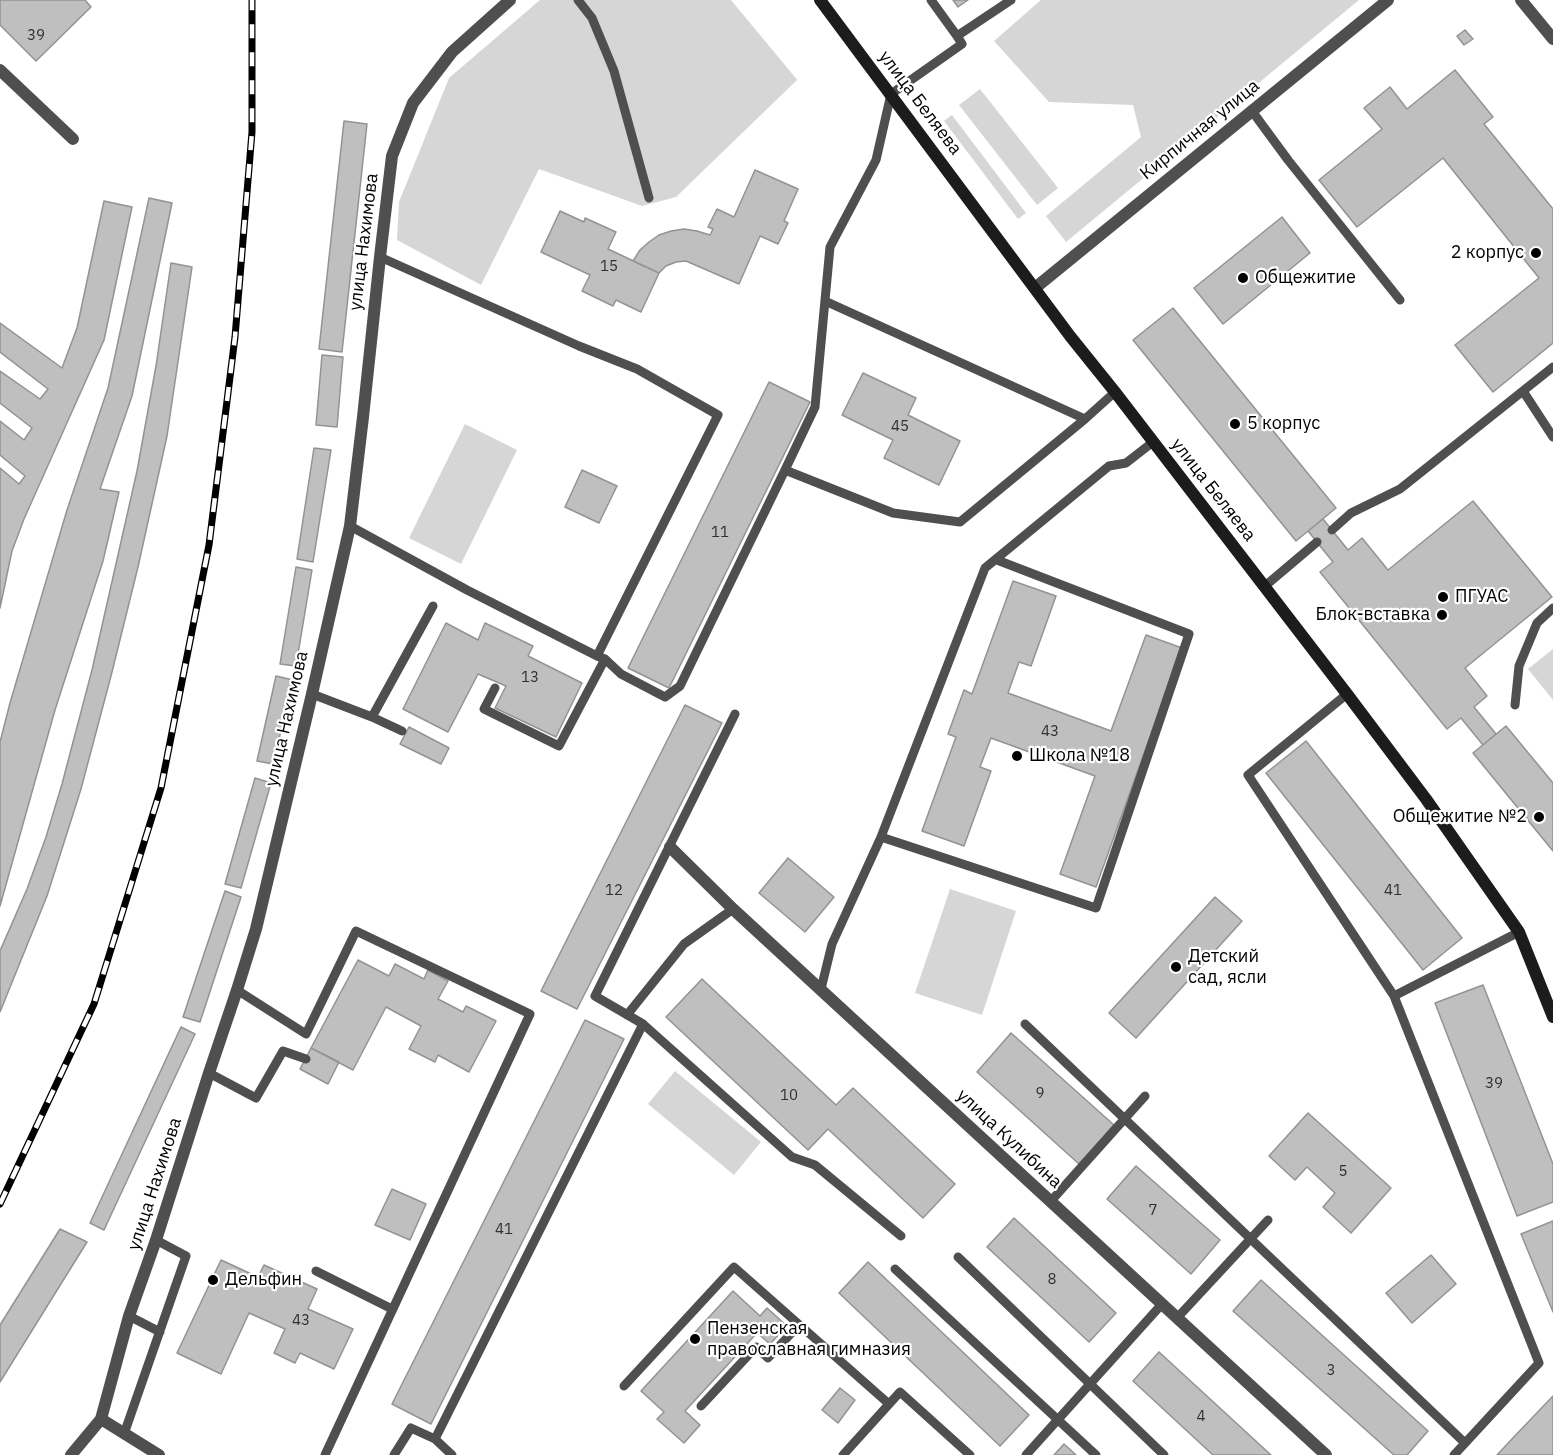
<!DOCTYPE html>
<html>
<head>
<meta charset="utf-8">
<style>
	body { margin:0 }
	canvas { display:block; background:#fff }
</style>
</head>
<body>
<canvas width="1553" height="1455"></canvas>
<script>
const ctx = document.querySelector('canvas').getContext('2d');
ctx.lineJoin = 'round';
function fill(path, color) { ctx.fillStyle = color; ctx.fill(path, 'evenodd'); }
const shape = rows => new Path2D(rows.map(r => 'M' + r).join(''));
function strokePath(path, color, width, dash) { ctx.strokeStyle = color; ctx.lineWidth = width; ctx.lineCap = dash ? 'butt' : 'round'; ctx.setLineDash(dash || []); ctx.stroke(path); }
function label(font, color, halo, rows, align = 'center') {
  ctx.font = font + ' "IBM Plex Sans",sans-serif'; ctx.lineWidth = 4.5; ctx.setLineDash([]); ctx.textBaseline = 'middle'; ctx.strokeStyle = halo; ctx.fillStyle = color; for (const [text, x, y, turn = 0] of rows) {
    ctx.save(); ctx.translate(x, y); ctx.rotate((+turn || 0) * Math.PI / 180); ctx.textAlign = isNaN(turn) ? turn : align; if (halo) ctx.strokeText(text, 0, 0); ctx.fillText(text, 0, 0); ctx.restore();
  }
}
fill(shape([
	[540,0,731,0,799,82,797,80,676,197,642,206,539,169,481,285,397,240,399,202,449,78],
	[1041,0,1359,0,1066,242,1046,216,1141,137,1133,105,1049,102,994,41],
	[980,89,1058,188,1037,205,959,105],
	[952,115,1026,213,1018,219,944,121],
	[465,424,517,450,461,564,409,538],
	[1553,649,1553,700,1528,669],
	[950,889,1016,911,982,1015,915,993],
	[675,1071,761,1142,734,1175,648,1104]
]), '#d6d6d6');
const building = shape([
	[0,0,85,0,91,7,36,61,0,25,0,0],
	[953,0,968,0,958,7,953,0],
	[1465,30,1473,39,1464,45,1457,36,1465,30],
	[1455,70,1493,117,1484,124,1553,209,1553,343,1493,392,1455,345,1539,278,1443,158,1357,227,1319,180,1382,129,1364,108,1390,87,1407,109,1455,70],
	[344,121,367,124,342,352,319,349,344,121],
	[755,170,798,189,784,221,788,223,778,244,760,236,739,284,686,261,676,262,666,266,659,273,633,261,640,250,649,242,659,235,671,231,684,229,697,231,710,235,713,229,708,227,717,209,734,217,755,170],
	[149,198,172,203,132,396,100,489,119,492,103,561,55,710,0,906,0,742,10,703,67,510,108,388,149,198],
	[104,201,132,207,104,340,24,519,12,551,0,608,0,468,19,484,25,476,0,455,0,421,24,440,32,428,0,403,0,371,40,399,48,389,0,352,0,323,62,368,77,328,104,201],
	[560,211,584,222,585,218,616,232,608,249,659,273,641,312,616,300,613,306,582,291,590,275,541,252,560,211],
	[1282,217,1310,253,1223,324,1194,288,1282,217],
	[171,263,192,267,167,436,138,567,111,676,81,789,47,896,0,1012,0,951,27,889,46,837,62,784,92,670,137,471,156,366,171,263],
	[1173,308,1336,508,1296,541,1133,340,1173,308],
	[322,355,343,357,337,427,316,425,322,355],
	[863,373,916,398,908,415,960,441,939,485,884,458,893,440,842,415,863,373],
	[769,382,810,402,669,688,628,668,769,382],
	[314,448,331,450,313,562,297,559,314,448],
	[582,470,617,486,599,523,565,507,582,470],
	[1473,501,1552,597,1465,668,1487,696,1474,707,1496,734,1483,745,1461,718,1447,729,1320,572,1333,562,1308,531,1323,519,1348,550,1362,538,1388,570,1473,501],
	[296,567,312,570,296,666,280,664,296,567],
	[1013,581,1056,596,1031,666,1019,662,1008,693,1111,731,1146,635,1182,648,1096,887,1060,874,1095,776,991,738,980,767,991,771,964,846,922,831,956,737,948,734,964,690,972,694,1013,581],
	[446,623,478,640,485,623,533,646,528,656,582,683,556,737,495,708,506,686,478,674,448,732,403,709,446,623],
	[276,676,293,680,273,764,257,761,276,676],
	[685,705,722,723,577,1009,541,991,685,705],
	[1506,726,1553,783,1553,851,1473,753,1506,726],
	[409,727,449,748,441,764,400,744,409,727],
	[1306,741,1462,938,1423,970,1266,773,1306,741],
	[255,778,271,783,241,888,225,884,255,778],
	[788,858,834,897,805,932,759,893,788,858],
	[225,891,241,897,200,1022,183,1017,225,891],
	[1215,897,1242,921,1136,1038,1109,1013,1215,897],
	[358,960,389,976,395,964,424,979,428,970,448,981,438,999,463,1012,466,1006,496,1021,469,1072,438,1055,435,1062,409,1049,421,1026,386,1007,353,1070,311,1048,358,960],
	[702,979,836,1105,853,1088,955,1184,923,1218,828,1129,808,1150,666,1017,702,979],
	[1483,985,1553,1164,1553,1202,1517,1216,1435,1003,1483,985],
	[585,1020,624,1039,431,1424,392,1404,585,1020],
	[181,1027,195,1034,104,1230,90,1223,181,1027],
	[1011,1033,1114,1125,1079,1164,977,1072,1011,1033],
	[311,1048,339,1062,328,1084,300,1069,311,1048],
	[1308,1113,1391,1188,1351,1233,1323,1207,1335,1193,1307,1167,1295,1180,1269,1156,1308,1113],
	[1136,1166,1220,1240,1191,1274,1107,1199,1136,1166],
	[392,1189,426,1204,410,1240,375,1225,392,1189],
	[1014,1218,1116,1313,1089,1342,987,1247,1014,1218],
	[1553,1221,1553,1312,1521,1234,1553,1221],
	[60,1229,87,1242,0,1382,0,1325,60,1229],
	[1431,1255,1456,1284,1412,1323,1386,1293,1431,1255],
	[221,1260,258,1277,264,1265,317,1289,308,1309,353,1329,334,1369,300,1353,295,1363,274,1353,285,1329,249,1313,221,1374,177,1353,221,1260],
	[868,1262,1029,1415,1000,1446,839,1293,868,1262],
	[1261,1280,1428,1431,1407,1455,1394,1455,1233,1311,1261,1280],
	[733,1291,760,1316,767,1308,787,1326,770,1344,757,1333,685,1411,700,1425,684,1443,657,1419,664,1412,641,1391,733,1291],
	[1159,1352,1271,1455,1213,1455,1133,1381,1159,1352],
	[840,1388,855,1400,838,1423,822,1410,840,1388],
	[1553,1396,1553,1455,1497,1455,1511,1440,1553,1396],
	[1064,1444,1076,1455,1054,1455,1064,1444]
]);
fill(building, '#bfbfbf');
strokePath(building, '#939393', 1.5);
strokePath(shape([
	[578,0,592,18,614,71,649,198],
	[931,0,957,36],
	[1252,111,1288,160,1400,300],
	[825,301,1085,419],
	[1523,391,1553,437],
	[785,470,815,407,830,247,876,160,891,94,962,44,957,36,1011,0],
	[350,526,467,590,597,656,718,415,637,369,579,346,380,257],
	[1332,530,1351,513,1400,489,1553,367],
	[1265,586,1317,542],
	[597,656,605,659,621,674,665,697,680,686,785,470,893,513,960,522,1085,419,1115,392],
	[495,688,484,709,559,746,605,659],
	[312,694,372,717,433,606],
	[1347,694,1248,775,1394,996],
	[1515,705,1519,666,1537,623,1553,608],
	[372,717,402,731],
	[881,837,1096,908,1189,634,997,560],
	[821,989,832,944,881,837,985,568,1109,466,1126,463,1153,442],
	[237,990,306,1034,356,931,530,1014,325,1455],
	[627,1015,684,944,733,909],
	[643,1024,792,1157,815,1165,901,1236],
	[1025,1024,1465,1443],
	[209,1073,256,1098,283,1051,306,1059],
	[1051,1201,1145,1096],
	[958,1257,1164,1455],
	[895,1269,1096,1455],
	[316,1271,392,1309],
	[129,1316,160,1332],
	[1177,1318,1268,1220],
	[624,1386,734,1267,889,1404],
	[701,1406,756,1347,768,1358,799,1325],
	[124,1434,186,1256,156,1240],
	[435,1439,452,1455],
	[394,1455,411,1428,435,1439,643,1024,595,996,735,714],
	[843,1455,900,1392,970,1455],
	[1026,1455,1162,1304],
	[1454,1455,1539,1363,1394,996,1519,932]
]), '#4f4f4f', 9);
strokePath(shape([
	[1521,0,1553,39],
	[0,70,73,139],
	[1035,288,1388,0],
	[670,847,733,909,1326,1455],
	[101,1419,159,1455],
	[71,1455,101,1419,129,1316,156,1240,209,1073,237,990,256,929,312,694,350,526,363,417,380,257,392,156,413,103,452,52,510,0]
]), '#4f4f4f', 12);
strokePath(shape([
	[820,0,1070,336,1115,392,1347,694,1426,799,1519,932,1553,1017]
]), '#1c1c1c', 12);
const rail = shape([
	[0,1204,94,1004,161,788,209,545,235,337,252,132,252,0]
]);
strokePath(rail, '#000', 7);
strokePath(rail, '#fff', 4.5, [14]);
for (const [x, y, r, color] of [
	[1536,253,6,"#000"],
	[1243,278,6,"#000"],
	[1235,424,6,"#000"],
	[1443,597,6,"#000"],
	[1442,615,6,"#000"],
	[1017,756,6,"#000"],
	[1539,817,6,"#000"],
	[1176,967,6,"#000"],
	[213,1280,6,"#000"],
	[695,1339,6,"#000"]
]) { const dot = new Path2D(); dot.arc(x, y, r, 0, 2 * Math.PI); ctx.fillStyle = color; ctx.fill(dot); strokePath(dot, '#fff', 2); }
label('15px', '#303030', null, [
	["39",36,36],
	["15",609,267],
	["45",900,427],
	["11",720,533],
	["13",530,678],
	["43",1050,732],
	["12",614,891],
	["41",1393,891],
	["39",1494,1084],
	["9",1040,1094],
	["10",789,1096],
	["5",1343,1172],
	["7",1153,1211],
	["41",504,1230],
	["8",1052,1280],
	["43",301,1321],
	["3",1331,1371],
	["4",1201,1417]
]);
label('18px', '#000', '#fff', [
	["улица Беляева",920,103,53],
	["Кирпичная улица",1200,130,-39],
	["улица Нахимова",364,242,-83],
	["улица Беляева",1213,490,52],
	["улица Нахимова",287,719,-77],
	["улица Кулибина",1009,1139,43],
	["улица Нахимова",155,1184,-72]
]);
label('18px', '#000', '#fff', [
	["2 корпус",1524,253,"right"],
	["Общежитие",1255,278],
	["5 корпус",1247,424],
	["ПГУАС",1455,597],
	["Блок-вставка",1430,615,"right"],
	["Школа №18",1029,756],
	["Общежитие №2",1527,817,"right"],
	["Детский",1188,957],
	["сад, ясли",1188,978],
	["Дельфин",225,1280],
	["Пензенская",707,1329],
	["православная гимназия",707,1350]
], 'left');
</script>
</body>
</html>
